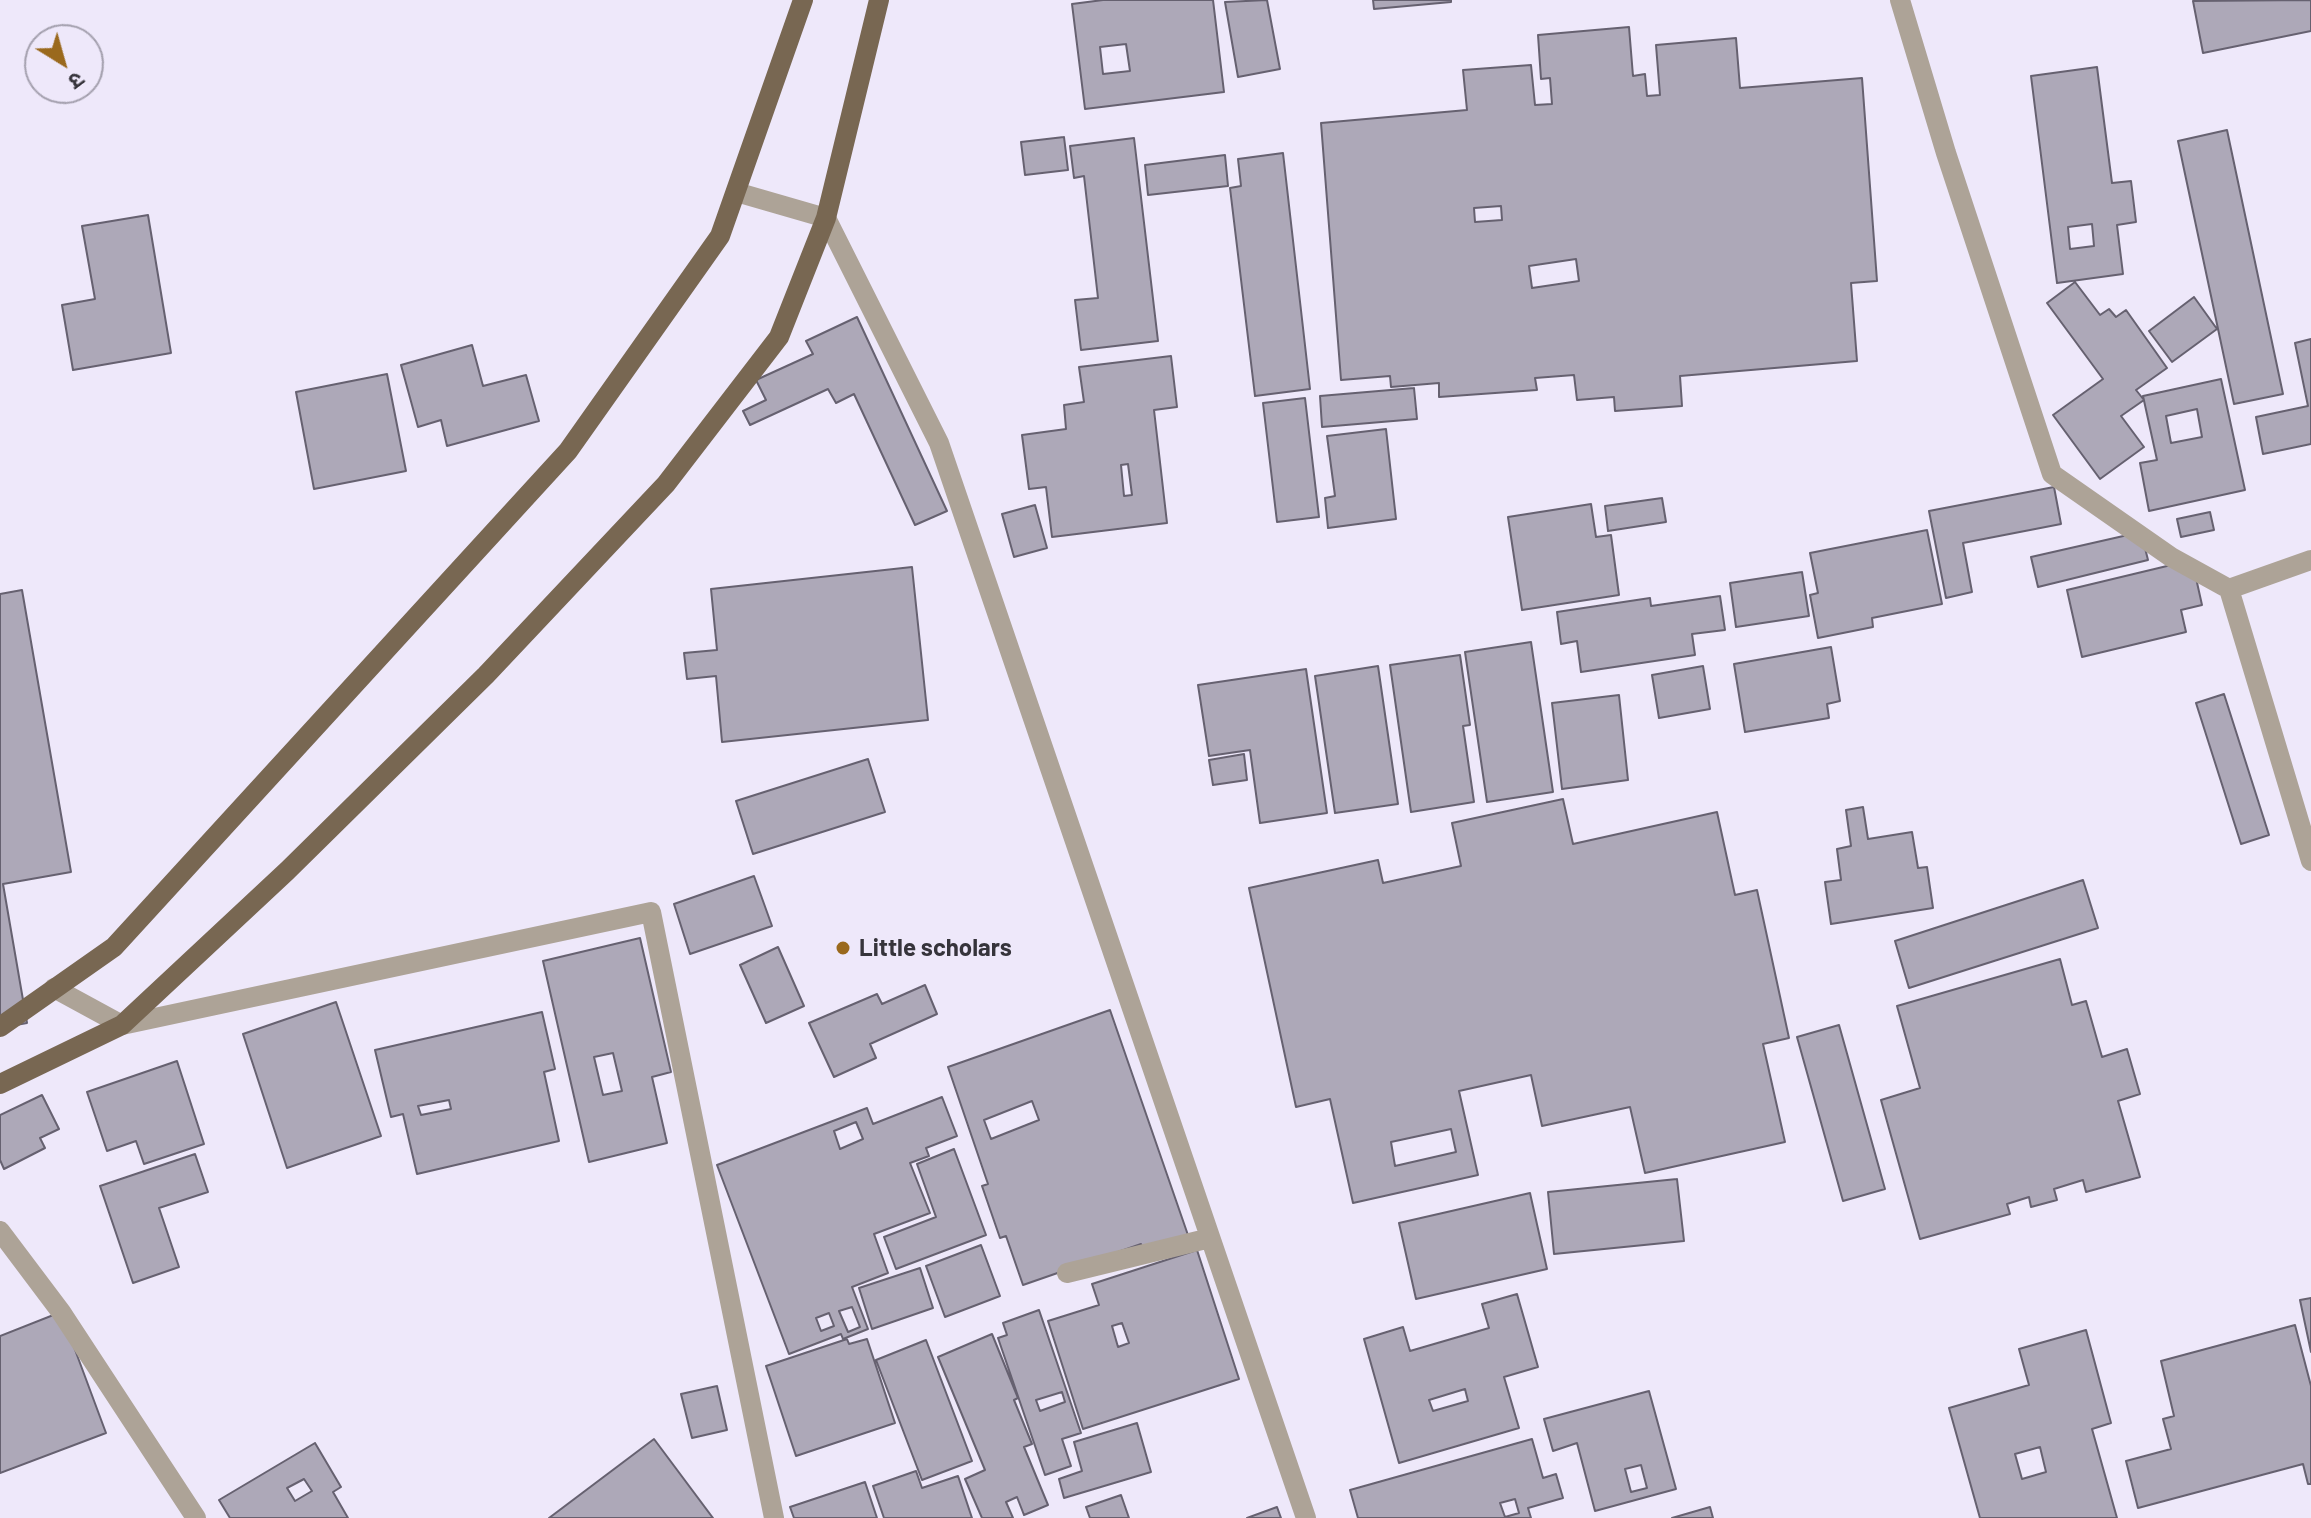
<!DOCTYPE html>
<html>
<head>
<meta charset="utf-8">
<style>
	body { margin:0 }
	#map { position:relative; width:2311px; height:1518px; overflow:hidden; background:#eee8fa; font-family:Barlow,"Noto Sans Devanagari",sans-serif }
	canvas { display:block }
	.north { position:absolute; left:24px; top:24px; width:80px; height:80px; box-sizing:border-box; background:#eee8fa; border:2px solid #a4a0ae; border-radius:50%; rotate:143deg; font-size:22px; font-weight:700; line-height:32px; text-align:center; color:#36343b }
	.north::after { content:''; display:block; margin:auto; width:28px; height:36px; background:#9a691d; clip-path:polygon(50% 0,100% 100%,50% 72%,0 100%) }
</style>
</head>
<body>
<div id="map">
<canvas width="2311" height="1518"></canvas>
<div class="north">उ</div>
</div>
<script>
const ctx = document.querySelector('canvas').getContext('2d');
ctx.lineJoin = 'round';
function fill(path, color) { ctx.fillStyle = color; ctx.fill(path, 'evenodd'); }
const shape = rows => new Path2D(rows.map(r => 'M' + r).join(''));
function strokePath(path, color, width, dash) { ctx.strokeStyle = color; ctx.lineWidth = width; ctx.lineCap = dash ? 'butt' : 'round'; ctx.setLineDash(dash || []); ctx.stroke(path); }
function label(font, color, halo, rows, align = 'center') {
  ctx.font = font + ' Barlow,sans-serif'; ctx.lineWidth = 7; ctx.setLineDash([]); ctx.textBaseline = 'middle'; ctx.strokeStyle = halo; ctx.fillStyle = color; for (const [text, x, y, turn = 0] of rows) {
    ctx.save(); ctx.translate(x, y); ctx.rotate((+turn || 0) * Math.PI / 180); ctx.textAlign = isNaN(turn) ? turn : align; if (halo) ctx.strokeText(text, 0, 0); ctx.fillText(text, 0, 0); ctx.restore();
  }
}
const building = shape([
	[1103,0,1213,0,1224,92,1085,109,1072,4,1103,0],
	[1126,44,1130,71,1103,74,1100,47,1126,44],
	[1267,0,1280,69,1238,77,1225,2,1267,0],
	[1373,0,1451,0,1451,2,1374,9,1373,0],
	[2311,0,2311,31,2203,53,2193,1,2311,0],
	[1629,27,1633,76,1645,74,1647,96,1660,95,1656,45,1736,38,1740,88,1862,78,1877,281,1851,283,1857,361,1680,376,1682,406,1615,411,1614,397,1577,400,1574,375,1535,378,1537,390,1439,397,1439,383,1391,387,1390,376,1341,380,1321,123,1467,110,1463,70,1531,65,1535,105,1552,104,1550,78,1541,79,1538,35,1629,27],
	[1501,206,1502,220,1475,222,1474,208,1501,206],
	[1576,259,1579,281,1532,288,1529,266,1576,259],
	[2097,67,2112,183,2131,181,2136,222,2117,225,2123,274,2057,283,2031,76,2097,67],
	[2092,224,2094,246,2070,249,2068,227,2092,224],
	[2227,130,2283,394,2234,404,2178,141,2227,130],
	[1064,137,1068,170,1025,175,1021,142,1064,137],
	[1134,138,1158,341,1081,350,1075,300,1098,298,1084,176,1074,178,1070,146,1134,138],
	[1283,153,1310,389,1255,396,1230,188,1241,186,1238,159,1283,153],
	[1225,155,1228,186,1148,195,1145,165,1225,155],
	[148,215,171,353,73,370,62,305,95,299,82,226,148,215],
	[2075,282,2100,315,2109,309,2116,317,2126,310,2167,368,2136,390,2144,400,2121,416,2144,447,2100,479,2053,415,2103,379,2047,303,2075,282],
	[2194,297,2217,329,2172,362,2149,331,2194,297],
	[857,317,947,511,915,525,854,394,836,403,828,389,750,425,743,411,766,400,756,380,813,354,806,341,857,317],
	[2311,339,2311,444,2263,454,2256,417,2308,406,2295,343,2311,339],
	[472,345,483,386,526,375,539,421,447,446,441,420,418,427,401,365,472,345],
	[1171,356,1177,407,1154,410,1167,523,1052,537,1046,487,1029,489,1022,435,1066,429,1064,405,1084,402,1079,367,1171,356],
	[1128,464,1132,495,1124,496,1121,465,1128,464],
	[387,374,406,471,314,489,296,392,387,374],
	[2221,379,2245,490,2149,511,2140,463,2157,460,2143,396,2221,379],
	[2197,409,2202,437,2171,443,2166,416,2197,409],
	[1414,388,1417,419,1322,427,1320,396,1414,388],
	[1305,398,1319,517,1277,522,1263,403,1305,398],
	[1386,429,1396,519,1328,528,1325,498,1335,496,1327,436,1386,429],
	[2054,487,2061,524,1963,543,1972,592,1946,598,1929,511,2054,487],
	[1662,498,1666,522,1608,531,1605,506,1662,498],
	[1591,504,1596,537,1611,535,1619,595,1522,610,1508,517,1591,504],
	[1035,505,1047,548,1014,557,1002,514,1035,505],
	[2210,512,2214,530,2181,537,2177,519,2210,512],
	[1927,530,1942,604,1872,618,1873,627,1818,638,1810,595,1818,593,1810,553,1927,530],
	[2141,532,2148,560,2038,587,2031,557,2141,532],
	[2192,560,2202,605,2181,610,2186,632,2082,657,2067,590,2192,560],
	[912,567,928,720,722,742,716,676,687,679,684,653,717,650,711,589,912,567],
	[1802,572,1809,616,1736,627,1730,583,1802,572],
	[22,590,71,872,3,884,27,1023,0,1028,0,594,22,590],
	[1720,596,1725,630,1692,634,1695,655,1581,672,1577,641,1561,644,1557,612,1650,598,1651,606,1720,596],
	[1531,642,1553,792,1487,802,1465,652,1531,642],
	[1831,647,1840,701,1827,704,1829,718,1745,732,1734,664,1831,647],
	[1460,655,1470,725,1463,726,1474,802,1411,812,1390,665,1460,655],
	[1378,666,1398,804,1335,813,1315,676,1378,666],
	[1703,666,1710,709,1659,718,1652,675,1703,666],
	[1306,669,1327,813,1260,823,1250,750,1209,756,1198,685,1306,669],
	[2224,694,2269,835,2241,844,2196,703,2224,694],
	[1619,695,1628,780,1562,789,1552,703,1619,695],
	[1244,754,1247,780,1213,785,1209,760,1244,754],
	[868,759,885,812,753,854,736,801,868,759],
	[1563,799,1573,844,1717,812,1735,895,1757,890,1789,1038,1763,1044,1785,1142,1645,1173,1630,1107,1542,1126,1531,1075,1459,1091,1478,1175,1353,1203,1330,1099,1296,1107,1249,888,1378,860,1383,883,1461,866,1452,823,1563,799],
	[1451,1129,1456,1152,1395,1166,1391,1142,1451,1129],
	[1863,807,1868,839,1912,832,1918,868,1927,867,1933,908,1831,924,1825,882,1841,880,1837,849,1851,846,1846,810,1863,807],
	[754,876,772,926,690,954,674,904,754,876],
	[2083,880,2098,928,1909,988,1895,941,2083,880],
	[640,938,671,1072,652,1077,667,1143,589,1162,543,961,640,938],
	[613,1053,622,1091,603,1095,594,1057,613,1053],
	[778,947,804,1006,766,1023,740,965,778,947],
	[2060,959,2072,1005,2086,1001,2102,1057,2127,1049,2140,1094,2118,1101,2140,1177,2086,1192,2083,1180,2054,1189,2057,1200,2031,1207,2029,1197,2007,1204,2010,1214,1920,1239,1881,1100,1920,1088,1897,1006,2060,959],
	[925,985,937,1014,870,1044,876,1058,834,1077,809,1023,877,994,882,1004,925,985],
	[336,1002,381,1136,287,1168,243,1034,336,1002],
	[1110,1010,1189,1238,1144,1254,1141,1244,1023,1285,1006,1236,1000,1238,982,1186,988,1184,948,1067,1110,1010],
	[1032,1101,1039,1120,991,1139,984,1120,1032,1101],
	[542,1012,555,1069,544,1072,559,1141,417,1174,403,1114,391,1117,375,1050,542,1012],
	[449,1100,451,1109,421,1115,418,1106,449,1100],
	[1839,1025,1885,1189,1843,1201,1797,1037,1839,1025],
	[177,1061,204,1144,144,1164,136,1141,107,1151,87,1092,177,1061],
	[42,1095,59,1129,40,1138,45,1148,4,1169,0,1160,0,1115,42,1095],
	[942,1097,957,1136,926,1148,929,1156,910,1163,930,1213,874,1234,888,1273,852,1287,868,1329,843,1339,841,1334,789,1354,717,1165,867,1108,873,1124,942,1097],
	[856,1122,863,1139,840,1149,834,1131,856,1122],
	[852,1307,860,1327,848,1332,839,1311,852,1307],
	[829,1313,834,1326,821,1331,816,1318,829,1313],
	[954,1149,986,1235,896,1269,884,1237,936,1217,917,1164,954,1149],
	[195,1154,208,1192,159,1208,179,1267,133,1283,100,1186,195,1154],
	[1677,1179,1684,1241,1554,1254,1548,1192,1677,1179],
	[1530,1193,1547,1269,1416,1299,1399,1223,1530,1193],
	[981,1245,1000,1296,945,1317,926,1266,981,1245],
	[1197,1250,1239,1379,1083,1429,1048,1321,1099,1305,1092,1284,1197,1250],
	[1122,1323,1129,1343,1118,1347,1112,1326,1122,1323],
	[920,1268,933,1308,872,1329,859,1288,920,1268],
	[1517,1294,1538,1367,1504,1377,1519,1428,1399,1463,1364,1339,1403,1327,1410,1351,1489,1328,1482,1304,1517,1294],
	[1465,1389,1468,1401,1433,1411,1429,1400,1465,1389],
	[2311,1298,2311,1352,2300,1300,2311,1298],
	[1039,1310,1081,1433,1062,1439,1071,1466,1045,1475,998,1338,1007,1335,1003,1323,1039,1310],
	[1062,1392,1065,1402,1040,1411,1036,1400,1062,1392],
	[61,1312,106,1433,0,1473,0,1336,61,1312],
	[2295,1325,2311,1386,2311,1484,2308,1484,2303,1464,2138,1508,2126,1461,2171,1449,2163,1419,2174,1416,2161,1361,2295,1325],
	[2086,1330,2111,1423,2092,1429,2117,1518,1980,1518,1949,1408,2029,1385,2019,1349,2086,1330],
	[2040,1447,2046,1472,2022,1479,2015,1454,2040,1447],
	[992,1334,1018,1398,1014,1400,1032,1444,1024,1447,1048,1505,1024,1515,1017,1497,1006,1502,1013,1518,982,1518,965,1479,985,1470,938,1357,992,1334],
	[847,1339,849,1344,867,1339,895,1423,796,1456,766,1366,847,1339],
	[926,1340,972,1461,922,1480,876,1360,926,1340],
	[717,1386,727,1430,692,1438,681,1394,717,1386],
	[1649,1391,1676,1489,1595,1511,1577,1443,1553,1451,1544,1419,1649,1391],
	[1641,1465,1647,1488,1631,1492,1625,1469,1641,1465],
	[1137,1423,1151,1472,1064,1498,1059,1479,1082,1471,1074,1442,1137,1423],
	[654,1439,713,1518,549,1518,654,1439],
	[1532,1439,1543,1478,1556,1474,1563,1498,1528,1508,1531,1518,1358,1518,1350,1490,1532,1439],
	[1515,1499,1519,1513,1505,1517,1500,1503,1515,1499],
	[315,1443,341,1487,333,1492,348,1518,230,1518,219,1500,315,1443],
	[304,1479,312,1491,295,1501,287,1488,304,1479],
	[916,1471,922,1488,958,1476,972,1518,884,1518,873,1486,916,1471],
	[865,1482,877,1518,794,1518,790,1507,865,1482],
	[1121,1495,1129,1518,1090,1518,1086,1507,1121,1495],
	[1277,1507,1281,1518,1247,1518,1277,1507],
	[1710,1507,1713,1518,1672,1518,1710,1507]
]);
fill(building, '#ada8b8');
strokePath(building, '#666170', 2);
strokePath(shape([
	[1900,0,1946,153,2052,474,2171,557,2229,589],
	[736,192,826,218,939,443,1306,1518],
	[2311,560,2229,589,2311,861],
	[54,988,122,1025,651,912,774,1518],
	[0,1231,61,1312,196,1518],
	[1067,1273,1210,1238]
]), '#ada397', 20);
strokePath(shape([
	[0,1027,114,947,568,451,720,236,803,0],
	[0,1084,122,1025,287,871,486,675,666,484,779,337,826,218,879,0]
]), '#786752', 20);
for (const [x, y, r, color] of [
	[843,948,8,"#9a691d"]
]) { const dot = new Path2D(); dot.arc(x, y, r, 0, 2 * Math.PI); ctx.fillStyle = color; ctx.fill(dot); strokePath(dot, '#eee8fa', 3); }
label('bold 24px', '#36343b', '#eee8fa', [
	["Little scholars",859,948]
], 'left');
</script>
</body>
</html>
